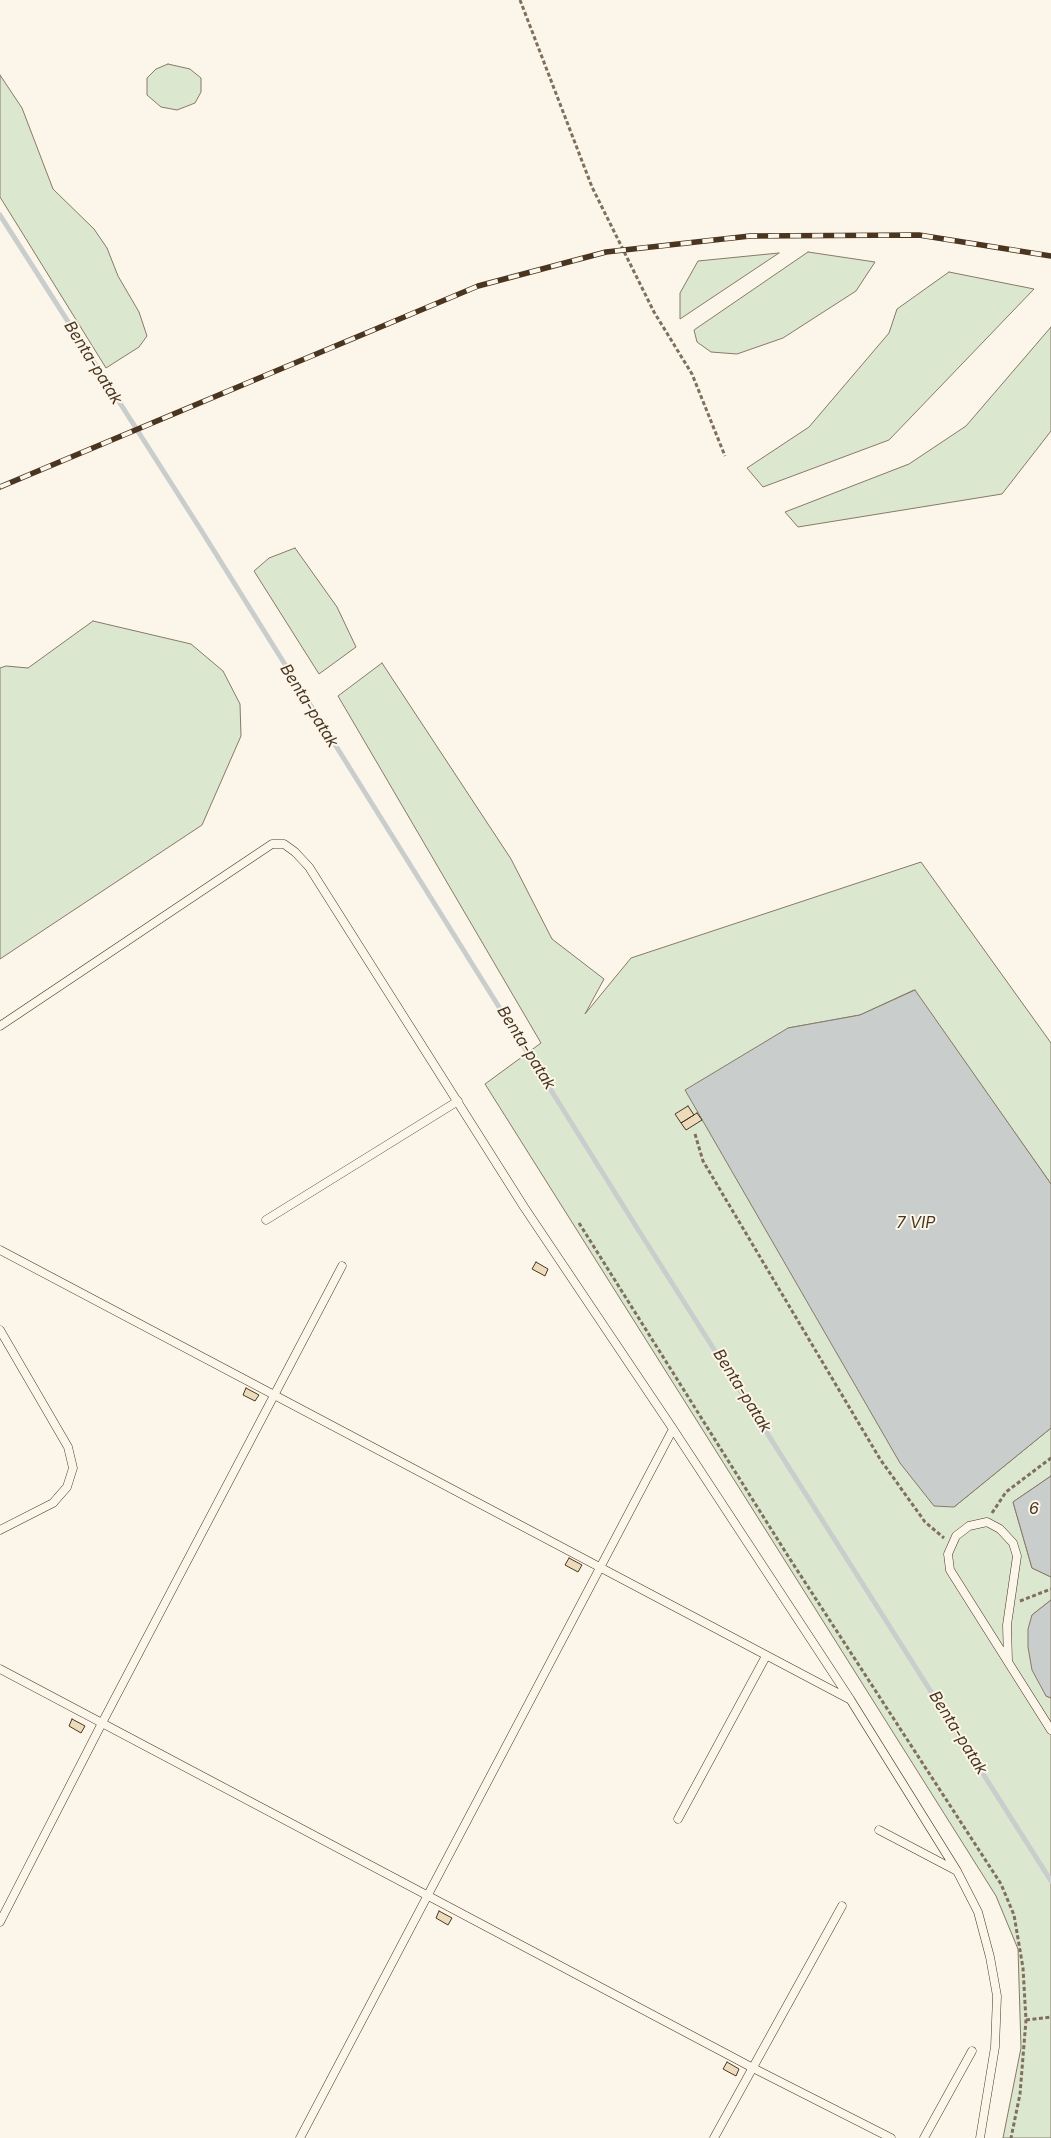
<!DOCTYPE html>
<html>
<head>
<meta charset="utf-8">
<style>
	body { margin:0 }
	canvas { display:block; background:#fbf6e9 }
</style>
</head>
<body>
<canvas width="1051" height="2138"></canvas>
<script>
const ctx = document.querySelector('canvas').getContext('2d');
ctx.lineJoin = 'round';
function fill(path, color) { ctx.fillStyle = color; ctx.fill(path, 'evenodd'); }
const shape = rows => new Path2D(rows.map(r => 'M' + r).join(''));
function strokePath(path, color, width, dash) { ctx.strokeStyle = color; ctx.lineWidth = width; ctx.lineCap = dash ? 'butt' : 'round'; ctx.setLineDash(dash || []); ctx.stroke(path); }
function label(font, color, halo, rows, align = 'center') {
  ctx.font = font + ' Inter,sans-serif'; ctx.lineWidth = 4; ctx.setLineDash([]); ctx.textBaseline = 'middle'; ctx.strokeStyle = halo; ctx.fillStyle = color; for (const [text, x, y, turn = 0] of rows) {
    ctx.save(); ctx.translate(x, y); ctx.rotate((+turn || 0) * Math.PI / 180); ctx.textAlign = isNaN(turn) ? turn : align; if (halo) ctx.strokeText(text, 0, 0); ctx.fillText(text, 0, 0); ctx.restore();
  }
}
const green = shape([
	[168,64,190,69,201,78,201,92,195,103,177,110,161,107,147,95,147,78,156,69,168,64],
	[0,75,22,108,53,189,94,229,107,248,118,276,139,312,147,336,139,347,106,368,0,197,0,75],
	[808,252,875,262,856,291,783,338,737,354,711,352,697,342,694,330,808,252],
	[779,253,680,319,680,293,698,261,779,253],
	[949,272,1034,289,889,440,763,487,747,468,809,427,889,333,897,309,949,272],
	[1051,327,1051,431,1002,494,798,527,785,512,909,464,966,426,1051,327],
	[295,548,337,607,356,647,319,674,254,571,269,558,295,548],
	[93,621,191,644,223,671,240,704,241,736,202,825,0,959,0,668,6,666,28,668,93,621],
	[382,663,511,859,552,939,604,979,585,1014,631,958,921,862,1051,1043,1051,1184,914,990,860,1015,788,1028,954,1507,1051,1428,1051,1476,1013,1502,1032,1568,1051,1577,1051,1600,1032,1615,1046,1696,1051,1698,1051,2138,1003,2138,1021,2048,1018,1949,996,1896,485,1084,541,1043,338,696,382,663]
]);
fill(green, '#dce7d0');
strokePath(green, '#887966', 1);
const water = shape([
	[915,990,1051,1184,1051,1428,954,1507,934,1506,900,1463,685,1090,788,1028,860,1015,915,990],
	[1051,1476,1051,1577,1032,1568,1013,1502,1051,1476],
	[1051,1600,1051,1698,1046,1696,1032,1670,1028,1647,1028,1629,1032,1615,1051,1600]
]);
fill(water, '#c9cecd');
strokePath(water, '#887966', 1);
strokePath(shape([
	[0,215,201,530,639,1231,1051,1881]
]), '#c9cecd', 5);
const building = shape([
	[688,1106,694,1115,681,1123,675,1114,688,1106],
	[697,1113,702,1120,686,1130,681,1123,697,1113],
	[536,1262,548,1269,545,1276,532,1269,536,1262],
	[246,1388,259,1395,255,1401,243,1395,246,1388],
	[569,1558,582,1565,578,1572,565,1565,569,1558],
	[72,1719,85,1726,81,1733,69,1726,72,1719],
	[439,1911,452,1918,448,1925,436,1918,439,1911],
	[727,2062,739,2069,736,2076,723,2069,727,2062]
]);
fill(building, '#ecdcbc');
strokePath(building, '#4a3520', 1);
const lane = shape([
	[0,1026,272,844,284,844,295,852,309,867,524,1207,673,1429,850,1699,957,1871,978,1912,990,1957,997,1996,995,2047,980,2138],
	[266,1220,458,1101],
	[0,1250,849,1699],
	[0,1330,68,1447,73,1468,67,1487,53,1503,0,1530],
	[1008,1661,1007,1625,1017,1556,1013,1543,1000,1529,987,1522,969,1526,956,1536,948,1554,950,1570,1051,1730],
	[0,1669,753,2068,891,2138],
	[678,1819,766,1656],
	[879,1830,957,1871],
	[0,1922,102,1723,342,1266],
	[300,2138,673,1429],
	[714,2138,842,1906],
	[924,2138,972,2051]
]);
strokePath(lane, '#4a3520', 9);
strokePath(shape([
	[520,0,592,187,654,312,692,374,725,456],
	[695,1134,703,1161,880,1459,925,1522,944,1538],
	[579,1223,788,1556,1001,1884,1014,1915,1023,1968,1026,2020,1020,2094,1011,2138],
	[992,1513,1006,1492,1051,1458],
	[1020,1601,1051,1589],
	[1026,2020,1051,2017]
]), '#7f6f5c', 3, [4, 2.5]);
strokePath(lane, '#fbf6e9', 8);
const rail = shape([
	[0,487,478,286,606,252,750,236,919,235,1051,256]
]);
strokePath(rail, '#4a3520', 5.5);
strokePath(rail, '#fbf6e9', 4, [11]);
label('italic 16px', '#4a3520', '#fbf6e9', [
	["Benta-patak",93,363,58],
	["Benta-patak",309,706,58],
	["Benta-patak",526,1048,58],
	["7 VIP",916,1223],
	["Benta-patak",742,1391,58],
	["6",1034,1509],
	["Benta-patak",958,1733,58]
]);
</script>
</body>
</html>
